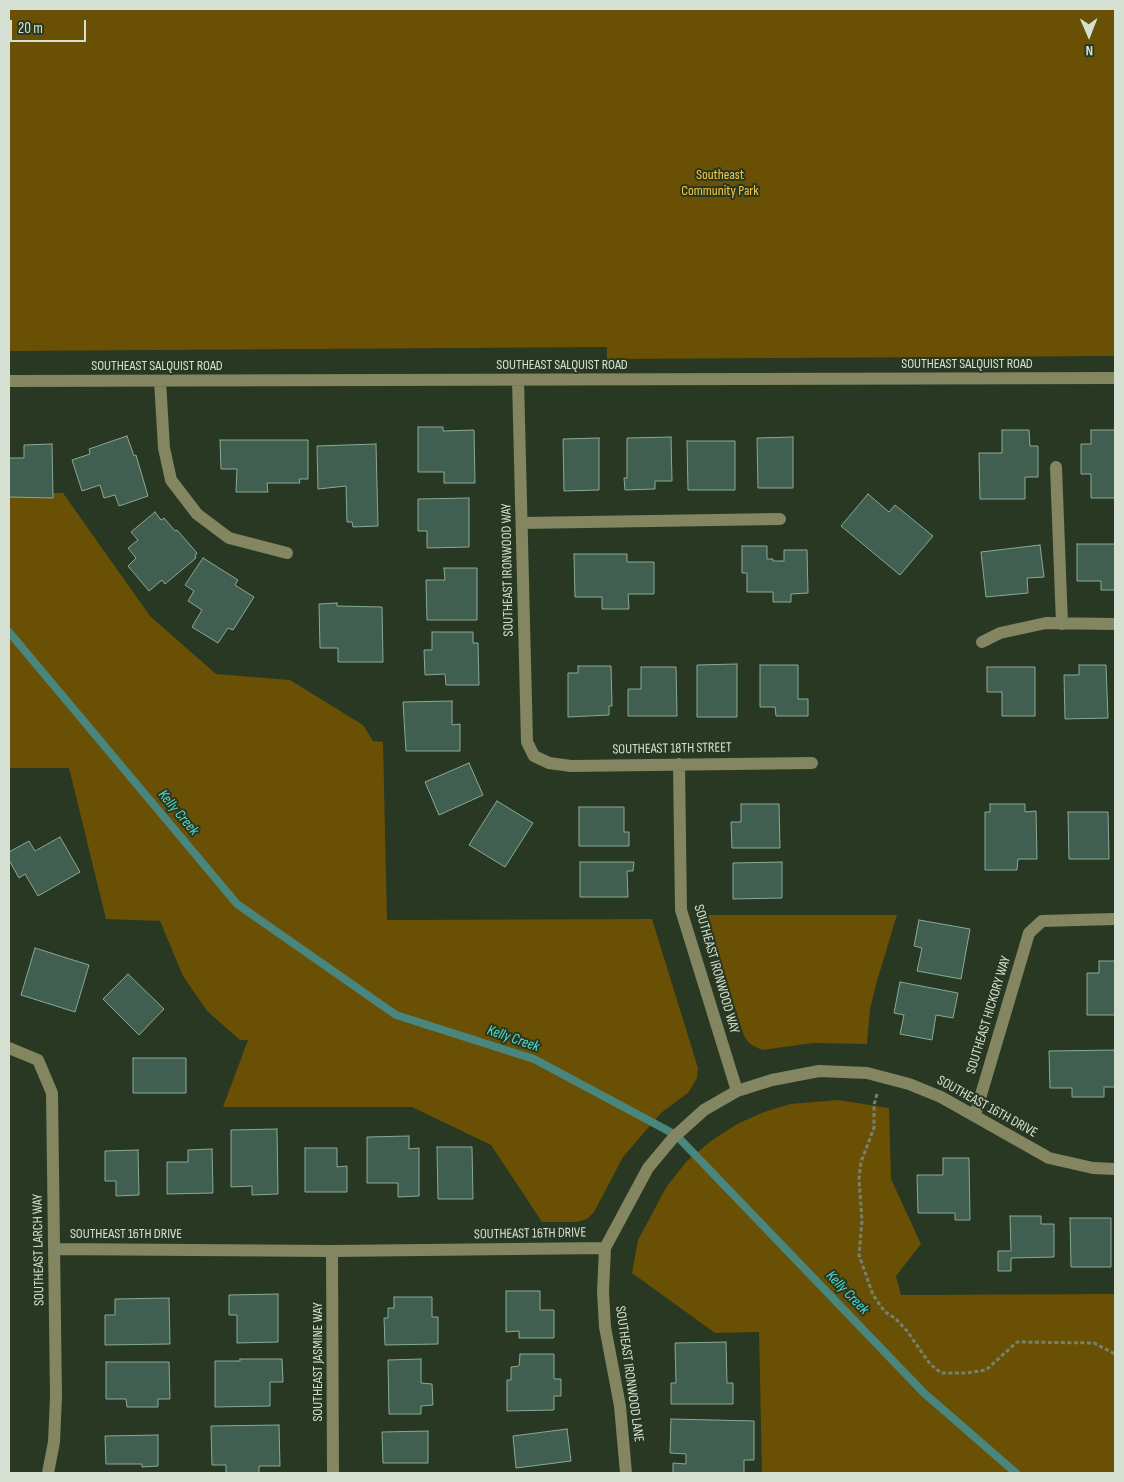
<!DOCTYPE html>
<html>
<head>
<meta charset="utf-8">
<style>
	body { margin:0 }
	#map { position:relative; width:1124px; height:1482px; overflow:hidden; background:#283822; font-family:"Sofia Sans Condensed",sans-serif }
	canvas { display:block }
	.frame { position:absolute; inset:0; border:10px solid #d6e0d2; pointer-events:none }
	.north { position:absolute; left:1064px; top:10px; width:50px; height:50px; -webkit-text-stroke:4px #283822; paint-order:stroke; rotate:179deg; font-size:14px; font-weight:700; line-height:20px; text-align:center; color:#d6e0d2 }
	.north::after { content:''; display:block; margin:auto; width:18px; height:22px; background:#d6e0d2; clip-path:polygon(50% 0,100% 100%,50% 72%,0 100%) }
	.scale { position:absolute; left:10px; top:20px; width:76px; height:22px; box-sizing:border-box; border:2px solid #d6e0d2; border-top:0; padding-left:6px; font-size:15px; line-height:18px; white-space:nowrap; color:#d6e0d2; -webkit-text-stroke:4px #283822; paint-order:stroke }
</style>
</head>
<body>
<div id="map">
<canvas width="1124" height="1482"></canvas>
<div class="frame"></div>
<div class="north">N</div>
<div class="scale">20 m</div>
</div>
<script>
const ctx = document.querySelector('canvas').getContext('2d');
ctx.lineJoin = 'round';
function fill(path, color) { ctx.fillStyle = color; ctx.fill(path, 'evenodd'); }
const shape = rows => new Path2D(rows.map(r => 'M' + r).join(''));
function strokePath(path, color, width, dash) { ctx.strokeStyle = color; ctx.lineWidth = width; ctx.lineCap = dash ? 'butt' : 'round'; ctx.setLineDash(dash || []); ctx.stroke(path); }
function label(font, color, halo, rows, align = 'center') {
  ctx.font = font + ' "Sofia Sans Condensed",sans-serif'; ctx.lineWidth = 4; ctx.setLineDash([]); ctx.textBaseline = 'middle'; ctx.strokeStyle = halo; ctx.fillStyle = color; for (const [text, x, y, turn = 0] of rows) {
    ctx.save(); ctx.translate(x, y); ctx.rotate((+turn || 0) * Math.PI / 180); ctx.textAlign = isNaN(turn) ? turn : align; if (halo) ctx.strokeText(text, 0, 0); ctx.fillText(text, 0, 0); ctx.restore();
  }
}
fill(shape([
	[9,9,1115,9,1115,356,607,359,607,347,9,351],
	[9,493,63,493,150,616,216,674,290,680,363,725,373,741,383,742,387,920,652,919,698,1068,697,1078,688,1093,661,1113,623,1157,594,1212,587,1219,577,1222,542,1222,491,1145,412,1107,223,1107,248,1040,240,1040,207,1011,183,976,160,921,106,919,69,768,9,768],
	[706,915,897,915,877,981,870,1009,867,1044,813,1043,762,1050,750,1044,744,1036],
	[838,1100,889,1108,891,1179,921,1244,896,1276,901,1295,1115,1294,1115,1473,762,1473,759,1332,715,1333,632,1273,638,1240,667,1186,687,1161,711,1141,737,1124,764,1112,790,1104]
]), '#695004');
strokePath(shape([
	[9,632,237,904,396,1015,534,1059,676,1135,924,1393,1016,1473]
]), '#49867e', 8);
const building = shape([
	[418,427,443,427,443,431,474,430,475,483,444,483,444,472,418,472,418,427],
	[1002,430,1029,430,1030,446,1038,446,1038,477,1025,477,1025,499,980,499,979,453,1002,453,1002,430],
	[1091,430,1115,430,1115,498,1091,498,1091,474,1081,474,1081,444,1091,444,1091,430],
	[127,436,134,456,136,455,148,496,119,506,115,495,104,498,100,485,82,491,72,460,90,454,89,449,127,436],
	[671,437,672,481,655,481,655,489,625,490,624,478,627,478,627,438,671,437],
	[793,437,793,488,758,488,757,438,793,437],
	[599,438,599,490,564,491,563,439,599,438],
	[220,440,308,440,308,479,299,479,300,483,267,483,268,492,236,492,237,469,221,469,220,440],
	[687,441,735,441,735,490,688,490,687,441],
	[52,444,53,498,9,497,9,458,24,458,24,445,52,444],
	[376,444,378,526,353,527,352,522,347,522,346,486,318,489,317,446,376,444],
	[868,494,889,512,895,505,933,536,900,575,841,526,868,494],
	[469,498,469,547,427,548,427,531,418,531,418,499,469,498],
	[155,512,161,520,164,518,175,531,177,530,197,553,195,556,196,558,165,584,162,580,149,591,128,566,136,558,128,548,138,540,131,532,155,512],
	[1077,544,1115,544,1115,590,1101,590,1101,581,1077,581,1077,544],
	[1040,545,1044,577,1027,578,1028,593,986,597,981,552,1040,545],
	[742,546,767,546,767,559,773,559,773,561,784,561,784,550,807,550,808,593,791,594,791,602,773,602,773,592,747,592,747,573,742,573,742,546],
	[574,554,627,554,627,562,654,562,654,594,628,594,629,609,602,609,602,597,575,597,574,554],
	[203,558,238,580,235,585,254,597,233,630,228,628,218,643,192,627,202,610,188,601,194,591,185,585,203,558],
	[444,568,477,568,477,620,427,620,426,580,445,580,444,568],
	[337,603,337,606,382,607,383,662,338,662,338,648,320,648,319,604,337,603],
	[432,632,473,632,473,643,478,643,479,685,446,685,445,674,425,675,424,650,432,650,432,632],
	[737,664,737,717,697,717,697,665,737,664],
	[760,665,798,665,798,699,808,699,808,716,776,716,775,707,760,707,760,665],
	[1079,665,1106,665,1108,718,1065,719,1064,675,1079,675,1079,665],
	[578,666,611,666,612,706,609,706,609,715,568,717,568,673,578,673,578,666],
	[641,667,676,667,677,716,628,716,628,689,641,689,641,667],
	[987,667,1035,667,1035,716,1002,716,1002,692,987,692,987,667],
	[452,701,452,725,460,724,460,751,406,751,403,702,452,701],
	[469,763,483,795,439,815,425,782,469,763],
	[497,801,533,823,505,867,469,845,497,801],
	[741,804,779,804,780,848,732,848,731,822,741,822,741,804],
	[990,804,1025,804,1025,812,1036,811,1037,859,1018,859,1017,870,985,870,985,812,990,812,990,804],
	[579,807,624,807,624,832,629,832,629,846,579,846,579,807],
	[1068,812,1108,812,1109,859,1069,859,1068,812],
	[60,837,80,872,38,896,25,874,19,878,9,860,9,852,29,841,35,851,60,837],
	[580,862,634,862,633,871,627,871,628,897,580,897,580,862],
	[782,862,782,898,733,899,733,863,782,862],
	[919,920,970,929,961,979,917,971,922,948,914,946,919,920],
	[35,948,89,965,75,1012,21,995,35,948],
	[1099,961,1115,961,1115,1015,1087,1015,1087,973,1099,973,1099,961],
	[128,974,164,1009,139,1035,103,999,128,974],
	[900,982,958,993,953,1018,936,1015,932,1040,900,1034,904,1015,894,1013,900,982],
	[1115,1050,1115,1087,1104,1087,1104,1097,1072,1097,1072,1088,1050,1088,1049,1051,1115,1050],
	[133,1058,186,1058,186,1093,133,1093,133,1058],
	[277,1129,278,1194,252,1195,252,1186,231,1187,231,1130,277,1129],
	[409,1136,409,1149,419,1148,419,1196,398,1197,398,1183,367,1183,367,1137,409,1136],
	[437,1147,472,1147,473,1199,438,1199,437,1147],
	[305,1148,337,1148,337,1167,347,1166,347,1192,305,1192,305,1148],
	[212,1149,213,1193,167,1194,167,1162,188,1162,188,1150,212,1149],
	[138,1150,139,1195,116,1196,116,1181,105,1181,105,1151,138,1150],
	[943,1158,969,1158,970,1220,955,1220,955,1213,918,1213,917,1175,943,1175,943,1158],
	[1010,1216,1041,1216,1041,1224,1054,1224,1054,1257,1011,1258,1011,1271,998,1271,998,1251,1011,1251,1010,1216],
	[1070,1218,1111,1218,1111,1267,1071,1267,1070,1218],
	[506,1291,540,1291,540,1310,554,1310,554,1338,519,1338,519,1331,506,1332,506,1291],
	[278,1294,278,1342,237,1343,237,1315,229,1315,229,1295,278,1294],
	[394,1297,432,1297,432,1317,438,1317,438,1344,385,1345,384,1318,388,1318,388,1308,394,1308,394,1297],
	[169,1298,170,1344,105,1345,105,1315,115,1315,115,1299,169,1298],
	[726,1342,727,1383,733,1383,733,1404,671,1404,671,1383,676,1383,675,1343,726,1342],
	[520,1354,554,1354,554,1379,561,1379,561,1396,554,1396,554,1410,507,1411,507,1380,511,1380,511,1367,519,1366,520,1354],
	[240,1359,282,1359,283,1382,270,1382,270,1406,215,1407,215,1361,240,1361,240,1359],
	[421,1359,421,1383,432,1384,433,1405,421,1406,421,1414,389,1414,388,1360,421,1359],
	[106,1362,169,1362,170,1399,158,1399,158,1407,127,1407,126,1399,106,1399,106,1362],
	[671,1419,754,1421,754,1460,744,1460,744,1473,673,1473,673,1463,686,1464,686,1454,670,1453,671,1419],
	[279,1425,280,1466,259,1466,259,1473,226,1473,226,1465,212,1465,211,1426,279,1425],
	[567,1429,571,1461,516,1468,513,1436,567,1429],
	[428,1431,428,1463,383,1463,382,1432,428,1431],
	[158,1435,158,1466,142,1467,142,1464,106,1464,105,1436,158,1435]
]);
fill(building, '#415f50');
strokePath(building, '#89a998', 1);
strokePath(shape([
	[877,1094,874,1105,874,1128,861,1162,859,1179,862,1221,859,1255,873,1295,885,1312,895,1318,907,1331,930,1364,941,1373,967,1373,986,1370,1017,1342,1094,1343,1115,1354]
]), '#758270', 3, [4, 2.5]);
strokePath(shape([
	[518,380,527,742,534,756,549,763,571,766,812,763],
	[9,381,1115,378],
	[160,381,164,448,171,480,197,514,229,538,287,553],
	[1056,467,1062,624],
	[522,523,780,519],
	[982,642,1000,633,1046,623,1115,624],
	[679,764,681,910,737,1091],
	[9,1048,38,1060,52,1093,56,1397,54,1442,48,1473],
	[975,1115,1029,933,1042,921,1115,919],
	[605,1248,603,1292,605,1327,620,1406,626,1473],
	[54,1249,332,1251,605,1248,648,1168,673,1138,704,1110,737,1091,772,1080,819,1071,867,1073,909,1084,941,1097,1049,1158,1093,1168,1115,1169],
	[332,1251,333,1473]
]), '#838660', 12);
label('14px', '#f8c643', '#283822', [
	["Southeast",720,175],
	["Community Park",720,191]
]);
label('14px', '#d6e0d2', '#283822', [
	["SOUTHEAST SALQUIST ROAD",967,364],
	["SOUTHEAST SALQUIST ROAD",562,365],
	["SOUTHEAST SALQUIST ROAD",157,366],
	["SOUTHEAST IRONWOOD WAY",508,570,-91],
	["SOUTHEAST 18TH STREET",672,749,-1],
	["SOUTHEAST IRONWOOD WAY",716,969,74],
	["SOUTHEAST HICKORY WAY",989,1015,-73],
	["SOUTHEAST 16TH DRIVE",987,1107,29],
	["SOUTHEAST 16TH DRIVE",126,1234],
	["SOUTHEAST 16TH DRIVE",530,1234,-1],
	["SOUTHEAST LARCH WAY",39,1250,-91],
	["SOUTHEAST JASMINE WAY",318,1362,-90],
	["SOUTHEAST IRONWOOD LANE",629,1374,82]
]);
label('italic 15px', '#50ded2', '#283822', [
	["Kelly Creek",178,813,50],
	["Kelly Creek",513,1039,19],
	["Kelly Creek",847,1293,46]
]);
</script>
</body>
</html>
